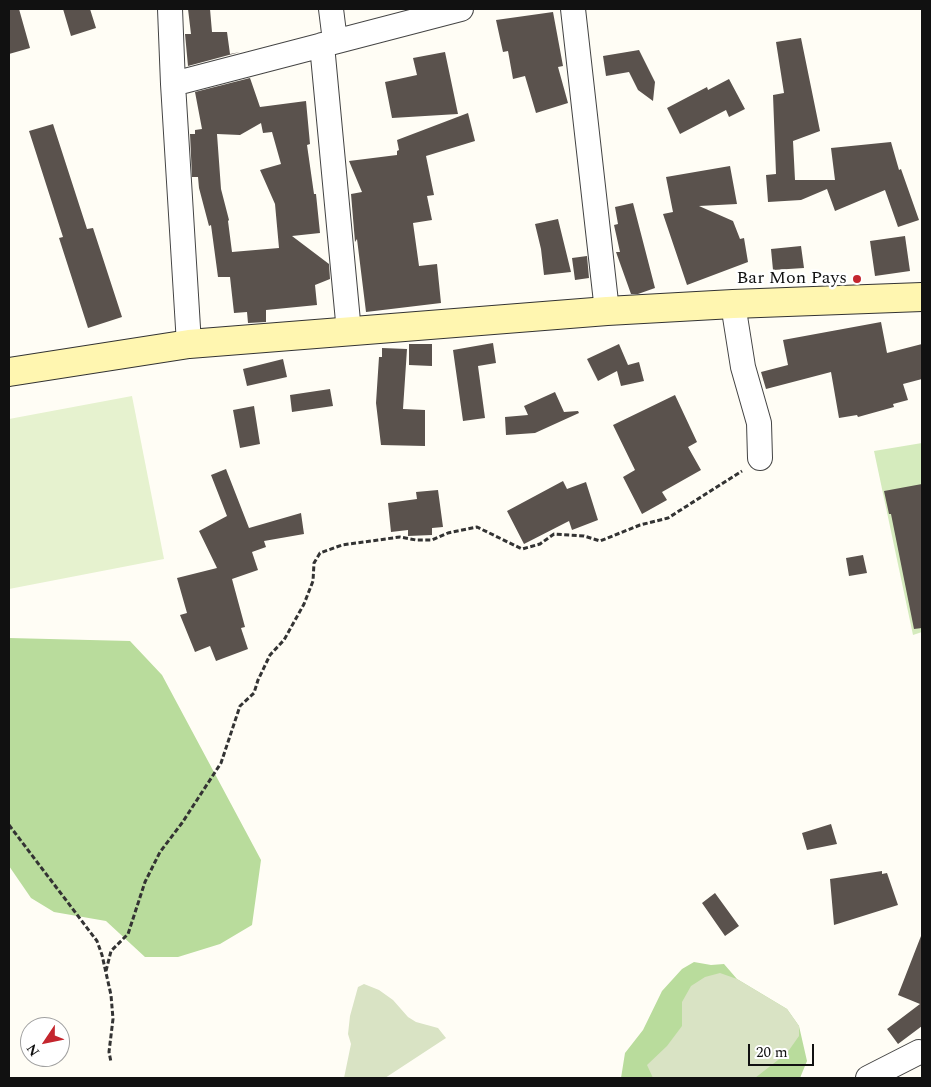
<!DOCTYPE html>
<html>
<head>
<meta charset="utf-8">
<style>
	body { margin:0 }
	#map { position:relative; width:931px; height:1087px; overflow:hidden; background:#fffdf5; font-family:Spectral,serif }
	canvas { display:block }
	.frame { position:absolute; inset:0; border:10px solid #111; pointer-events:none }
	.north { position:absolute; left:20px; top:1017px; width:50px; height:50px; box-sizing:border-box; background:#fff; border:1px solid #a0a0a0; border-radius:50%; rotate:236deg; font-size:14px; font-weight:700; line-height:20px; text-align:center; color:#111 }
	.north::after { content:''; display:block; margin:auto; width:18px; height:22px; background:#c4262e; clip-path:polygon(50% 0,100% 100%,50% 72%,0 100%) }
	.scale { position:absolute; left:748px; top:1044px; width:66px; height:22px; box-sizing:border-box; border:2px solid #111; border-top:0; padding-left:6px; font-size:15px; line-height:18px; white-space:nowrap; color:#111; -webkit-text-stroke:4px #fff; paint-order:stroke }
</style>
</head>
<body>
<div id="map">
<canvas width="931" height="1087"></canvas>
<div class="frame"></div>
<div class="north">N</div>
<div class="scale">20 m</div>
</div>
<script>
const ctx = document.querySelector('canvas').getContext('2d');
ctx.lineJoin = 'round';
function fill(path, color) { ctx.fillStyle = color; ctx.fill(path, 'evenodd'); }
const shape = rows => new Path2D(rows.map(r => 'M' + r).join(''));
function strokePath(path, color, width, dash) { ctx.strokeStyle = color; ctx.lineWidth = width; ctx.lineCap = dash ? 'butt' : 'round'; ctx.setLineDash(dash || []); ctx.stroke(path); }
function label(font, color, halo, rows, align = 'center') {
  ctx.font = font + ' Spectral,serif'; ctx.lineWidth = 5; ctx.setLineDash([]); ctx.textBaseline = 'middle'; ctx.strokeStyle = halo; ctx.fillStyle = color; for (const [text, x, y, turn = 0] of rows) {
    ctx.save(); ctx.translate(x, y); ctx.rotate((+turn || 0) * Math.PI / 180); ctx.textAlign = isNaN(turn) ? turn : align; if (halo) ctx.strokeText(text, 0, 0); ctx.fillText(text, 0, 0); ctx.restore();
  }
}
fill(shape([
	[922,443,922,632,913,635,874,451]
]), '#d5ebbd');
fill(shape([
	[9,638,130,641,162,675,261,860,252,925,220,944,178,957,145,957,106,921,54,912,31,898,9,866],
	[694,962,711,965,724,964,737,979,787,1009,799,1026,807,1061,800,1078,621,1078,625,1053,643,1030,662,991,682,969]
]), '#b9dc9c');
fill(shape([
	[720,973,737,979,787,1009,799,1026,799,1036,787,1053,755,1078,653,1078,647,1065,667,1046,682,1026,682,1002,691,986,705,977],
	[364,984,379,990,393,1000,408,1017,416,1022,438,1028,446,1038,385,1078,344,1078,351,1044,348,1034,350,1016,358,987]
]), '#d9e3c4');
fill(shape([
	[132,396,164,559,9,589,9,419]
]), '#e6f2cf');
fill(shape([
	[9,9,19,9,30,48,9,54],
	[63,9,90,9,96,28,71,36],
	[188,9,210,9,212,32,227,32,230,54,240,52,188,66,185,34,191,34],
	[553,12,563,66,558,67,568,103,536,113,525,76,513,79,508,51,503,52,496,20],
	[801,38,820,131,793,141,795,180,835,180,831,148,891,142,899,170,901,169,919,220,898,227,885,190,835,211,827,189,801,200,768,202,766,175,776,174,773,95,784,93,776,42],
	[639,50,655,82,653,101,638,90,629,72,606,76,603,56],
	[445,52,458,114,392,118,385,82,417,75,413,58],
	[250,78,260,107,306,101,310,144,307,145,314,194,316,194,320,233,292,236,329,264,330,279,315,285,317,305,266,310,266,322,248,323,247,312,234,313,230,277,218,277,211,225,209,226,199,188,198,177,192,177,190,134,195,134,195,130,202,129,195,92],
	[261,123,263,133,272,132,281,164,260,170,275,204,279,248,232,252,228,221,229,220,221,189,217,134,240,135],
	[729,79,745,109,729,117,726,110,680,134,667,108,707,87,708,90],
	[468,113,475,141,426,156,434,195,427,196,432,220,413,223,419,266,437,264,441,303,366,312,357,239,355,242,351,194,362,192,349,161,397,155,397,151,399,150,397,140],
	[53,124,87,229,93,228,122,317,88,328,59,238,63,237,29,131],
	[730,166,737,204,699,206,733,221,740,239,744,238,748,262,687,285,663,214,673,212,666,177],
	[633,203,655,288,638,294,631,294,616,252,620,252,614,225,618,224,615,207],
	[558,219,571,272,544,275,541,249,535,224],
	[905,236,910,271,875,276,870,241],
	[801,246,804,268,773,270,771,249],
	[587,256,589,278,575,280,572,258],
	[881,322,887,353,922,344,922,379,903,384,908,400,893,404,894,407,858,417,857,415,839,418,831,372,766,389,761,372,788,365,783,340],
	[493,343,496,363,478,366,485,418,463,421,453,350],
	[409,344,432,344,432,366,409,365],
	[619,344,628,365,639,362,644,381,621,386,617,371,598,381,587,359],
	[382,348,407,349,403,409,425,410,425,446,381,445,376,403,379,357,382,357],
	[283,359,287,377,247,386,243,369],
	[330,389,333,406,292,412,290,395],
	[555,392,564,412,578,411,579,413,535,433,506,435,505,417,528,415,524,406],
	[675,395,697,442,688,447,701,470,662,492,667,500,642,514,623,477,635,470,613,425],
	[254,406,260,444,240,448,233,410],
	[226,469,249,528,301,513,304,534,264,541,266,547,252,552,258,570,232,579,245,627,241,628,248,649,216,661,210,646,195,652,180,615,187,613,177,578,217,568,199,531,227,516,211,475],
	[563,481,567,489,586,482,598,520,572,530,569,521,524,544,507,511],
	[922,484,922,628,914,629,891,514,889,514,884,491],
	[438,490,443,527,432,528,432,535,408,536,408,530,391,532,388,503,417,499,416,492],
	[863,555,867,573,849,576,846,558],
	[831,824,837,844,807,850,802,833],
	[882,871,882,874,887,873,898,905,834,925,830,879],
	[715,893,739,926,725,936,702,903],
	[921,936,922,1026,898,1044,887,1029,920,1004,898,995]
]), '#5a524d');
const minor = shape([
	[170,9,173,84,189,344],
	[331,9,335,41],
	[573,9,607,311],
	[322,45,349,332],
	[173,84,461,9],
	[733,304,743,367,759,423,760,458],
	[868,1078,919,1052]
]);
const secondary = shape([
	[9,372,189,344,607,311,733,304,922,297]
]);
strokePath(minor, '#444', 26);
strokePath(secondary, '#333', 30);
strokePath(shape([
	[9,825,97,941,102,955,111,995,113,1019,109,1052,111,1062],
	[106,971,111,951,128,934,145,882,160,852,182,823,221,763,240,706,254,693,258,680,270,655,284,640,304,604,313,581,314,563,320,553,342,545,400,537,416,540,432,540,448,533,477,527,522,549,540,544,554,534,584,536,600,541,640,525,668,518,742,471]
]), '#333', 3, [5, 2.5]);
strokePath(minor, '#fff', 24);
strokePath(secondary, '#fff6b0', 28);
for (const [x, y, r, color] of [
	[857,279,5,"#c4262e"]
]) { const dot = new Path2D(); dot.arc(x, y, r, 0, 2 * Math.PI); ctx.fillStyle = color; ctx.fill(dot); strokePath(dot, '#fff', 2); }
label('18px', '#111', '#fff', [
	["Bar Mon Pays",847,279]
], 'right');
</script>
</body>
</html>
